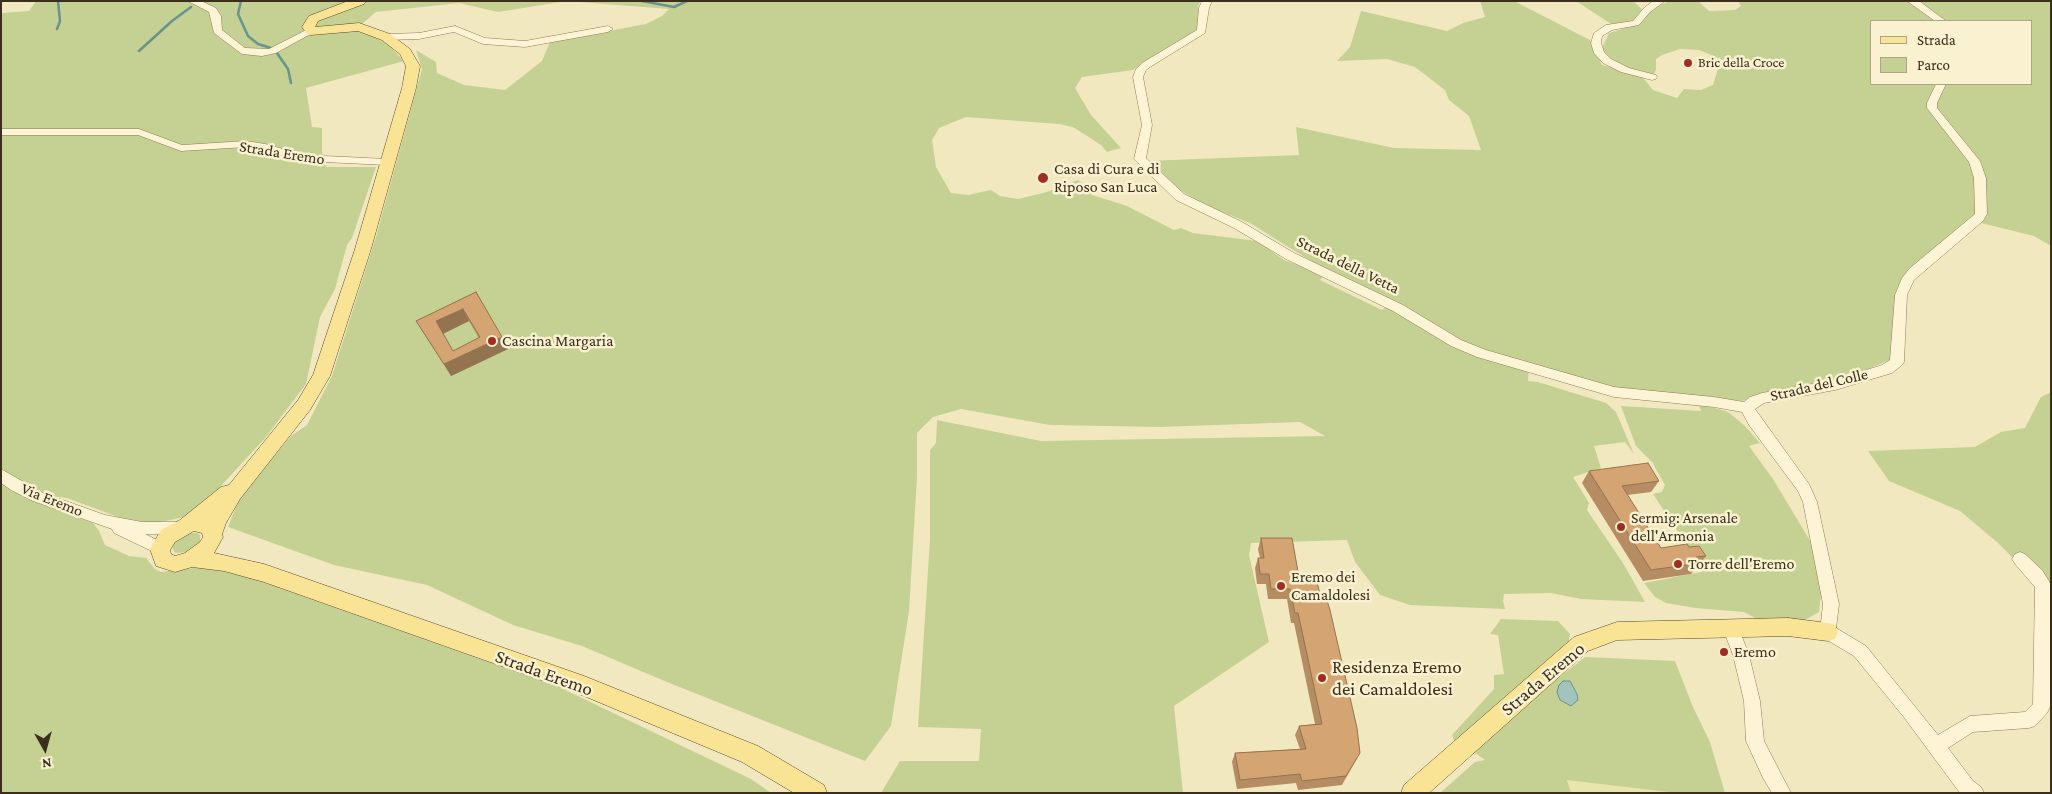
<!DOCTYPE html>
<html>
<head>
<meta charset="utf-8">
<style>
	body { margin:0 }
	#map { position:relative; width:2052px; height:794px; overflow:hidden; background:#f2e8c0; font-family:"Crimson Pro",serif }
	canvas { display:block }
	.frame { position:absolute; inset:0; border:2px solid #3b2e1c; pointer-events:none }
	.legend { position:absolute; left:1870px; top:20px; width:162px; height:65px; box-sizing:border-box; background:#f9f1d0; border:1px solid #ada388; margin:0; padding:6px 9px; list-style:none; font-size:15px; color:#3b2e1c }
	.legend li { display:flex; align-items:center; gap:10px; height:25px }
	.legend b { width:25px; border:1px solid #ada388 }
	.north { position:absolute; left:20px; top:724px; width:50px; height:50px; -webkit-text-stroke:4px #f9f1d0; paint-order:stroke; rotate:173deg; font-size:14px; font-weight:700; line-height:20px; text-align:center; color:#3b2e1c }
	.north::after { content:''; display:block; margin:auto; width:18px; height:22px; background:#3b2e1c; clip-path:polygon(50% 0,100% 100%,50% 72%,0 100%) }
</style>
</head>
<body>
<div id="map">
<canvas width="2052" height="794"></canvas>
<div class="frame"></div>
<ul class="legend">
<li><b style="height:6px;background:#f9e394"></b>Strada</li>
<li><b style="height:14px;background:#c4d193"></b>Parco</li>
</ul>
<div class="north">N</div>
</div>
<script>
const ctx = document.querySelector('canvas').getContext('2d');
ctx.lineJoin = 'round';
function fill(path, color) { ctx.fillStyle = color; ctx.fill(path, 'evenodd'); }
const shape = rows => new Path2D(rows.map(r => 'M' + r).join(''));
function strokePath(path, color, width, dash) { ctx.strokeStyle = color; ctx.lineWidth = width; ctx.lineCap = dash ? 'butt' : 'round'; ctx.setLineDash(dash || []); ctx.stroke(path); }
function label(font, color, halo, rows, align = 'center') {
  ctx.font = font + ' "Crimson Pro",serif'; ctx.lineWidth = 5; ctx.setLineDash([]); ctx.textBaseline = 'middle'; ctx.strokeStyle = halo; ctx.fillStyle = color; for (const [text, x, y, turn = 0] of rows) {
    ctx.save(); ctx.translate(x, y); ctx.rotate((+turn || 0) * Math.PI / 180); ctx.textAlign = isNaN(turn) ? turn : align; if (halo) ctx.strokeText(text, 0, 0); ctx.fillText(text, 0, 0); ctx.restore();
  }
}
fill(shape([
	[1567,779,1677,793,1571,793]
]), '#e8e5ad');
fill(shape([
	[36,1,1201,1,1198,6,1198,29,1133,70,1082,77,1075,88,1091,115,1121,148,1107,152,1101,145,1073,127,1059,124,966,117,939,128,932,140,936,167,951,193,968,195,991,190,1000,196,1018,199,1047,192,1078,180,1088,187,1092,195,1127,206,1174,230,1181,228,1193,233,1257,241,1284,260,1324,275,1320,280,1382,310,1392,302,1327,271,1250,223,1207,206,1173,186,1146,161,1299,155,1296,127,1394,148,1481,150,1469,116,1449,100,1445,90,1415,67,1387,59,1337,61,1350,47,1361,11,1447,31,1463,23,1485,17,1480,1,1514,1,1590,40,1602,65,1640,74,1653,90,1677,98,1684,89,1701,90,1713,85,1721,59,1699,50,1680,49,1662,55,1656,59,1656,70,1652,77,1611,62,1602,48,1609,33,1639,24,1647,10,1668,2,1698,1,1709,11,1735,10,1741,6,1738,1,2051,1,2051,246,2034,236,1973,221,1897,288,1892,359,1863,371,1818,383,1741,401,1612,388,1529,365,1528,381,1538,382,1606,403,1616,412,1634,454,1625,442,1594,446,1601,468,1573,477,1589,503,1587,510,1623,563,1645,602,1581,599,1551,593,1504,594,1503,601,1505,609,1410,605,1380,595,1355,562,1347,540,1251,543,1249,555,1269,642,1174,706,1183,793,881,793,900,761,979,761,981,729,918,727,930,539,930,450,936,443,937,420,1041,441,1325,436,1300,422,1161,427,1050,425,961,409,933,417,917,433,917,477,909,611,891,726,865,761,667,682,582,646,513,625,427,585,334,565,228,527,240,497,291,436,307,425,332,376,376,237,422,69,416,50,436,62,437,73,464,85,505,90,542,61,550,42,646,24,662,16,669,9,567,1,498,12,459,3,376,12,355,30,368,33,389,45,404,61,306,88,312,127,322,128,322,152,326,167,376,167,352,238,347,245,335,289,320,317,306,384,266,437,220,487,221,493,184,517,161,522,144,522,121,518,67,498,52,496,44,505,93,523,99,531,105,545,129,556,146,558,155,569,161,572,211,566,246,576,559,687,751,779,771,793,1,793,1,13,29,11],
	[1871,21,2031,21,2031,84,1871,84],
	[1576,1,1633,1,1643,10,1633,21,1611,24],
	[2051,392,2051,596,1998,543,1960,511,1889,481,1868,451,1975,447,2001,432,2025,428,2041,397],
	[1698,403,1728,412,1744,425,1760,443,1749,446,1773,479,1812,544,1822,586,1819,612,1803,621,1759,620,1744,612,1695,608,1666,603,1655,597,1644,583,1701,572,1691,552,1653,494,1662,492,1665,485,1652,462,1636,446,1621,406,1701,411],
	[189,533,197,533,200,535,200,542,188,552,175,553,172,547,173,544],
	[1501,619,1558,621,1570,634,1568,646,1455,744,1452,735,1494,689,1494,675,1504,674,1498,635,1490,634],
	[1585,657,1675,661,1693,707,1710,742,1725,793,1677,793,1567,780,1571,793,1440,793,1475,762,1485,760,1474,752,1532,699]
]), '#c4d193');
const water = shape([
	[1563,681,1570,681,1577,694,1578,700,1571,706,1560,700,1557,692,1559,685,1563,681]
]);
fill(water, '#a3c4bd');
strokePath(water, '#69938d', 1);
strokePath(shape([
	[241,1,238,14,248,36,258,44,271,48],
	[642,1,674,7,687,1],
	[57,29,60,21,58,1],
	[139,51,172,21,191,7],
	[277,53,288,69,291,83]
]), '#69938d', 2.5);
const minor = shape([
	[188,1,201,1,216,8,221,16,222,30,245,48,269,49,308,29,311,28,316,31,276,53,262,56,242,54,214,33,209,12,188,1],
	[1202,1,1212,1,1209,8,1205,33,1150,67,1146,70,1143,77,1152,125,1146,158,1184,194,1242,222,1294,253,1403,305,1461,340,1486,350,1614,387,1714,397,1744,402,1750,397,1762,393,1835,380,1882,365,1890,360,1895,295,1902,278,1910,268,1975,214,1974,178,1969,162,1927,108,1927,103,1936,84,1946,84,1937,103,1937,108,1980,161,1986,178,1987,214,1983,221,1914,280,1907,295,1904,362,1902,365,1892,373,1835,390,1764,403,1755,409,1809,484,1817,502,1839,604,1836,628,1866,646,1938,735,1970,716,2025,712,2033,704,2035,587,2015,564,2012,559,2015,554,2020,552,2025,554,2042,570,2049,581,2051,586,2050,707,2047,713,2035,726,2029,728,1973,732,1948,748,1973,781,1981,787,1984,793,1960,793,1903,716,1854,656,1822,637,1820,632,1823,604,1803,502,1798,491,1749,425,1742,412,1714,407,1614,397,1477,357,1451,346,1393,311,1286,259,1234,228,1176,200,1136,161,1134,159,1142,125,1133,77,1136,69,1142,63,1197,30,1199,8,1202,1],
	[1653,1,1665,1,1650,12,1639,25,1612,30,1602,36,1601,43,1604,52,1611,59,1629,68,1656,75,1657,77,1656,79,1652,80,1621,72,1603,63,1594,53,1591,43,1594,33,1606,25,1633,21,1644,8,1653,1],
	[1907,1,1919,1,1946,21,1935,21,1907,1],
	[455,26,485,38,525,41,608,26,613,29,608,32,525,47,483,44,454,32,419,39,386,40,381,37,386,34,419,33,455,26],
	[1,129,139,129,182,145,246,141,265,144,304,155,387,159,393,162,387,165,303,161,264,150,246,147,181,151,138,135,1,135,1,129],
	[1,469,43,493,105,515,142,522,180,522,185,524,188,528,185,532,180,534,145,534,165,544,168,549,165,554,160,555,114,533,112,529,33,501,11,490,1,483,1,469],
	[1731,622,1737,624,1749,655,1760,701,1764,741,1791,793,1772,793,1763,778,1746,741,1744,701,1733,655,1723,629,1725,624,1731,622]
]);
const major = shape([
	[348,1,366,1,364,4,318,21,315,27,359,23,390,34,410,49,420,66,416,88,371,249,330,376,310,410,240,499,226,523,222,534,223,537,214,553,264,564,584,676,758,746,824,785,827,793,794,793,742,762,572,691,264,582,224,571,192,567,175,572,156,566,150,549,161,530,180,520,221,487,229,485,298,400,313,375,355,249,402,88,406,66,400,54,382,40,358,31,311,35,307,34,302,27,309,16,348,1],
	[194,531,202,533,203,537,200,542,185,553,175,556,171,554,170,550,175,542,194,531],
	[1788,618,1828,623,1835,625,1838,632,1835,639,1828,641,1788,636,1617,640,1588,651,1429,793,1401,793,1404,785,1574,637,1617,622,1788,618]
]);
strokePath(minor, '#8d7956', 1);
strokePath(major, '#5a462b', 1);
fill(minor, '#fcf4d4');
fill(major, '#f9e394');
fill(shape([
	[476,292,508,349,451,376,416,321],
	[469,321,479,338,453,351,443,333],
	[1589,471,1659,481,1651,492,1627,495,1661,548,1689,547,1706,556,1691,574,1643,581,1582,483],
	[1261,538,1299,577,1320,595,1360,753,1342,785,1298,790,1296,783,1237,789,1232,762,1235,753,1300,749,1295,735,1299,726,1315,724,1294,623,1291,623,1287,599,1268,599,1266,584,1257,584,1255,568,1258,558,1260,558,1258,549]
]), '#b68d62');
fill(shape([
	[463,309,469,321,443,334,436,321],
	[502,337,508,349,451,376,444,364]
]), '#947350');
const building = shape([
	[476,292,502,337,444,364,416,321,476,292],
	[463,309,480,337,453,351,436,321,463,309],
	[1648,463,1659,481,1622,486,1661,548,1687,544,1689,547,1699,546,1706,556,1696,557,1700,563,1651,570,1589,471,1648,463],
	[1261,538,1292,538,1299,577,1316,577,1320,595,1325,594,1330,610,1357,728,1360,753,1346,776,1302,781,1300,774,1240,780,1235,753,1306,749,1299,726,1322,724,1298,613,1295,613,1290,589,1271,589,1269,574,1260,574,1258,558,1264,558,1261,538]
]);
fill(building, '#d4a472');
strokePath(building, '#947350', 1);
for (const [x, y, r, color] of [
	[1688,63,5,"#a22c20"],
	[1043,178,6,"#a22c20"],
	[492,341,5,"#a22c20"],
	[1621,527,5,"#a22c20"],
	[1678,564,5,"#a22c20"],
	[1281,586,5,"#a22c20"],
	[1724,652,5,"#a22c20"],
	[1322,678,5,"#a22c20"]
]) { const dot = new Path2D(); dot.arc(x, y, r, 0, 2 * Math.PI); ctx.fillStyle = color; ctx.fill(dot); strokePath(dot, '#f9f1d0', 2); }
label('14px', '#3b2e1c', '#f9f1d0', [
	["Bric della Croce",1698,63]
], 'left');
label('16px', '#3b2e1c', '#f9f1d0', [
	["Strada Eremo",282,153,9],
	["Strada della Vetta",1348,265,26],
	["Strada del Colle",1819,385,-13],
	["Via Eremo",52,500,22]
]);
label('16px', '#3b2e1c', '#f9f1d0', [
	["Casa di Cura e di",1054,169],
	["Riposo San Luca",1054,187],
	["Cascina Margaria",502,341],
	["Sermig: Arsenale",1631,518],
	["dell'Armonia",1631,536],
	["Torre dell'Eremo",1688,564],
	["Eremo dei",1291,577],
	["Camaldolesi",1291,595],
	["Eremo",1734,652]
], 'left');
label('19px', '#3b2e1c', '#f9f1d0', [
	["Residenza Eremo",1332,667],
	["dei Camaldolesi",1332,689]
], 'left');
label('19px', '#3b2e1c', '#f9f1d0', [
	["Strada Eremo",544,673,20],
	["Strada Eremo",1543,679,-40]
]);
</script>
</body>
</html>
